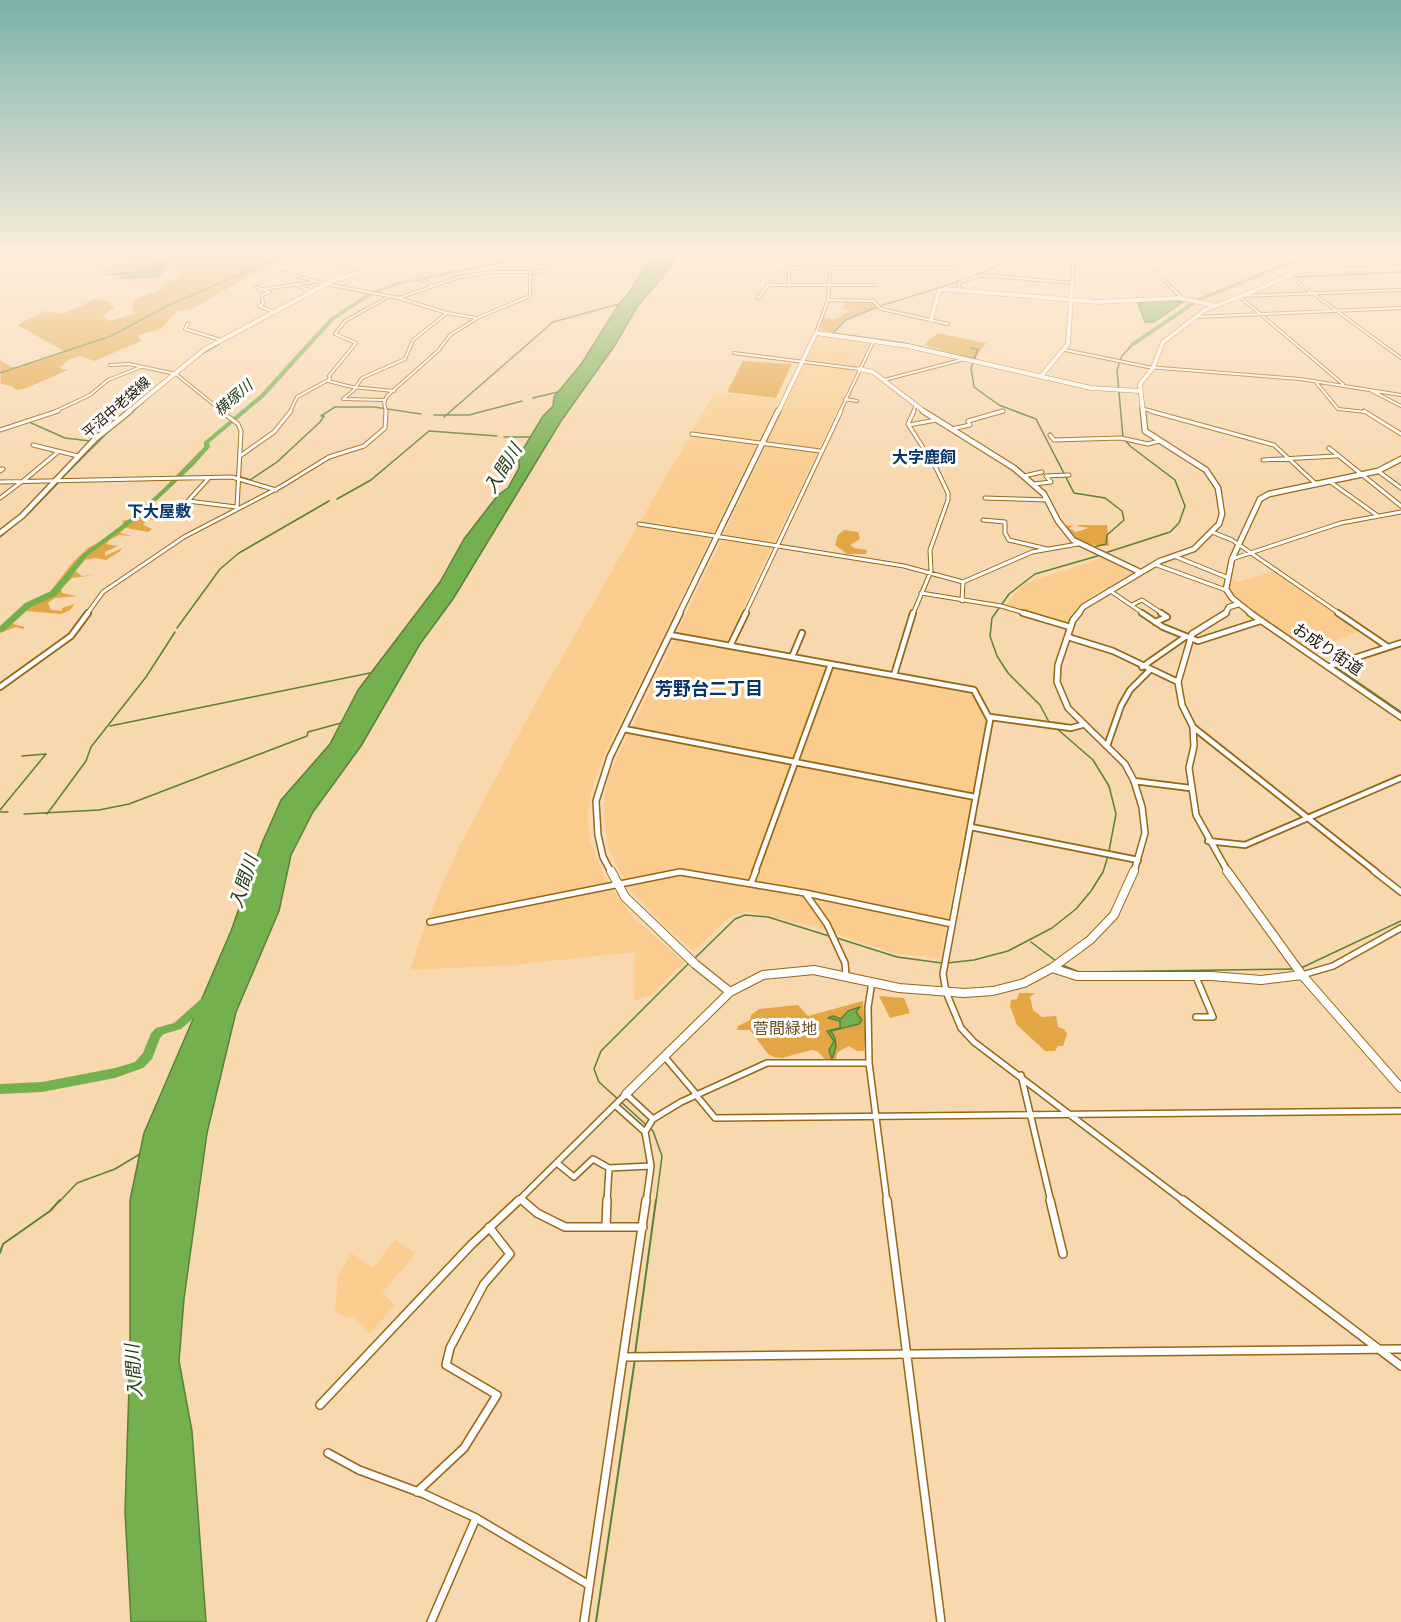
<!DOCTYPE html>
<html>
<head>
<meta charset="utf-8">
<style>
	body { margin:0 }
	canvas { display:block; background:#f8d8ae }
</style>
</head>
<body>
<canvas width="1401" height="1622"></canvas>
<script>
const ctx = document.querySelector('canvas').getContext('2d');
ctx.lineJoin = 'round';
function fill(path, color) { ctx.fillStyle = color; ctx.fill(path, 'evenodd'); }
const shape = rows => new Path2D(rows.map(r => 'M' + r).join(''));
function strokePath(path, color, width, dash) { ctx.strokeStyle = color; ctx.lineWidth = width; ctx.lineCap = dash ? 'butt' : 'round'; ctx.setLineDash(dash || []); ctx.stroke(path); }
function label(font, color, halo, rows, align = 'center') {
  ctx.font = font + ' "Archivo Narrow","Noto Sans JP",sans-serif'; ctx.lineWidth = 6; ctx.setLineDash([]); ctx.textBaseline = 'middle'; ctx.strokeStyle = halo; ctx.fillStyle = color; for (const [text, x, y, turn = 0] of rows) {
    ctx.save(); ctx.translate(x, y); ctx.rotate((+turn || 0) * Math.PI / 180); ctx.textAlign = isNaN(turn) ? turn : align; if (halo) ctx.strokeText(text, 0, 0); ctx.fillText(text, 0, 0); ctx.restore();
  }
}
fill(shape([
	[822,335,870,342,727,641,681,634,678,631,805,363,818,336],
	[715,392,779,399,605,753,591,791,588,815,590,841,605,878,634,918,684,962,652,995,634,1001,635,952,513,965,410,970,427,920,458,849,534,706],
	[1102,558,1133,573,1087,599,1076,609,1068,623,1005,606,1020,588,1034,580],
	[1276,571,1360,630,1361,631,1310,650,1262,620,1228,590,1230,577,1237,582],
	[678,639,970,690,987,715,940,958,893,953,816,927,748,911,729,917,694,951,664,925,629,889,608,847,604,813,605,791,611,770,674,641],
	[395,1240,416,1253,382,1293,395,1305,370,1334,353,1317,345,1317,335,1311,338,1276,351,1253,373,1268]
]), '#facc8d');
fill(shape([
	[134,253,292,253,284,261,250,276,192,309,177,311,161,329,138,335,141,341,94,361,81,356,70,359,59,368,68,370,24,389,16,390,12,386,1,384,0,360,11,367,20,367,66,352,17,325,45,311,63,314,96,299,109,302,114,308,102,316,110,321,134,314,132,303,135,299,160,290,166,286,164,282,178,278,181,274,174,271,164,272,171,265,171,259,152,260,147,266,154,268,151,270,111,272,95,269,125,261],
	[846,301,873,302,879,308,849,318,832,333,821,331,823,317,835,319,850,311,842,309],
	[938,333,956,337,986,343,975,359,924,345],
	[743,361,792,364,776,398,727,392],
	[165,505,165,509,159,514,164,517,176,515,174,518,159,521,148,519,143,525,152,529,148,532,126,528,120,533,132,536,119,535,110,540,106,544,118,546,105,552,105,556,122,548,120,551,106,560,95,558,85,560,75,571,82,576,94,575,72,578,61,589,62,593,77,596,55,598,48,603,51,610,62,611,62,608,75,604,70,610,61,614,26,611,15,618,13,624,25,627,23,629,16,627,0,633,0,627,4,626,6,621,19,609,48,594,74,561,88,548,116,533,124,525,122,521,132,519,150,506,151,511],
	[1062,525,1074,526,1069,528,1076,532,1089,528,1076,526,1079,525,1107,525,1109,546,1082,544],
	[844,530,858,532,860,539,850,545,854,548,867,550,866,554,847,554,835,545,838,535],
	[1019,993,1035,993,1030,997,1033,1010,1042,1017,1056,1016,1058,1027,1064,1029,1067,1034,1063,1046,1058,1046,1055,1051,1045,1051,1017,1025,1010,1006,1011,1000,1017,999],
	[879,996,904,998,910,1013,890,1018],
	[863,1001,866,1036,864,1051,857,1051,849,1046,838,1052,835,1060,825,1059,817,1051,811,1050,782,1058,774,1057,768,1054,750,1030,737,1030,738,1026,750,1020,751,1015,759,1009,798,1005,808,1016]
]), '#e4a544');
const water = shape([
	[658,253,678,253,670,268,637,307,615,345,561,421,453,599,420,644,361,746,313,812,291,855,279,911,236,1012,207,1133,184,1299,179,1361,192,1431,206,1622,131,1622,125,1512,130,1354,130,1200,144,1133,231,931,262,843,281,800,330,744,358,690,440,582,464,539,498,495,508,488,519,468,519,456,543,416,553,406,554,397,582,363,619,304,631,290,649,261,658,253],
	[154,260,170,260,158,277,122,278,122,274,107,274,151,271,157,268,150,266,154,260],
	[1161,300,1183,302,1154,322,1145,322,1138,303,1161,300],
	[860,1007,856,1012,862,1020,859,1024,831,1031,835,1038,836,1047,832,1059,829,1050,834,1041,827,1031,840,1028,840,1021,828,1018,833,1016,841,1019,848,1011,860,1007]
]);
fill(water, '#75b04f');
strokePath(water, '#5b8037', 1.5);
strokePath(shape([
	[489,253,517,253],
	[580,253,587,257],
	[974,276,1002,263,1011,253],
	[1295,277,1401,272],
	[961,281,877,307,846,320,833,333,904,343,975,359],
	[971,348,978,349,971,368,974,387,999,405,1036,419,1074,493,1105,498,1122,511,1124,520,1107,535,1106,544,1094,547],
	[202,354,219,344],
	[0,373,111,336,167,306,290,253],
	[533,398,558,392],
	[131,413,148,398],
	[434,415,469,415,522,401],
	[444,417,553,322,619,304],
	[29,422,65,438,90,441],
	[504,437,530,437],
	[241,477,250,480,277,462,320,422,324,416,321,416,335,407,374,407,421,414],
	[61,479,111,429],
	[190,479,233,478],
	[337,499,371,480,429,431,497,436],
	[0,537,30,512,58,483],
	[1105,553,1170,532,1179,523,1185,506,1175,480,1130,446,1123,437,1117,370,1122,356,1133,344],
	[177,628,220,569,239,553,329,501],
	[1401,646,1336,667,1401,712],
	[1049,722,1040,705,1008,673,997,656,990,636,992,618,1009,594,1035,574,1101,555],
	[110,726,370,673],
	[1055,727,1093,760,1109,786,1116,814,1109,851],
	[0,810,46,754,22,756],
	[0,812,8,812],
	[24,814,99,810,129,804,307,736,308,732,341,723],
	[47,814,86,761,91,747,146,677,175,632],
	[837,938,897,957,942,963],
	[1031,942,1056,961],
	[695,958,735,919,745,915,768,917,829,936],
	[947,963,974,960,1008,951,1052,928,1076,909,1091,891,1103,872,1108,856],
	[1062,965,1079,972,1293,969],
	[1301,968,1401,921],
	[59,1202,77,1183,115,1169,140,1154],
	[656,1202,662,1156,653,1131,599,1082,594,1069,601,1051,689,963]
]), '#5b8037', 1.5);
strokePath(shape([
	[0,1253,3,1244,50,1211,60,1200],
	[635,1354,656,1200],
	[596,1622,635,1359]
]), '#5b8037', 2);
fill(shape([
	[519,253,525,253,503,263,398,285,374,294,334,320,264,397,209,443,210,447,195,464,167,491,135,520,87,556,57,595,31,607,3,632,0,632,0,626,25,603,51,591,83,554,131,518,163,489,204,447,204,442,260,395,330,318,370,292,395,283,500,261,519,253],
	[1342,253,1352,253,1288,265,1200,301,1135,345,1130,344,1196,299,1285,263,1342,253],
	[205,998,209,999,210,1002,209,1005,181,1029,164,1034,160,1038,152,1059,143,1068,115,1078,42,1092,0,1094,0,1084,42,1082,115,1068,135,1062,143,1053,151,1033,156,1028,174,1023,201,999,205,998]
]), '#75b04f');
const streetFar4 = shape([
	[331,253,331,256,355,273],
	[1337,259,1343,265,1367,265,1366,261],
	[831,268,954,268,948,253],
	[284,272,326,284,399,298,447,313,413,340,405,359,362,378,354,390,343,399,385,400],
	[1156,272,1182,298],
	[1289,276,1401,358],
	[419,278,431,285],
	[296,285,312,291],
	[767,285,874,285],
	[789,285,789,268,831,267],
	[256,287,270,292,262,295,263,304,259,306,274,312],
	[265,289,313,282],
	[958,290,960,282,981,275,1072,283,1074,253],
	[1241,296,1401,290],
	[1240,297,1343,384],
	[399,298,459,277,491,272,530,272],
	[758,298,780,272],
	[828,300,873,301,881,309,948,324],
	[447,313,476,318],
	[1195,317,1401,308],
	[188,323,185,329,221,340],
	[816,333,828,300,832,253],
	[1065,350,1148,367,1300,379,1401,395],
	[734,353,859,369],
	[110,365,129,364,176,374,223,412],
	[884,380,965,359],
	[328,381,352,387,394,391],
	[1315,381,1338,409,1366,412],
	[1370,390,1401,406],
	[845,399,857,401],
	[1141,408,1155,412],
	[54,412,90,395,108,380,141,367],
	[290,412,297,397,330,379,329,376,356,343,335,334,345,321,388,297],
	[386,412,384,402,387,396,439,350,450,335,479,317,530,296,530,273,550,270,534,253],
	[840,412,874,340],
	[913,412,916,405],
	[999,412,1003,411]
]);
const streetFar3 = shape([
	[221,411,238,424,241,431,237,508],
	[1150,411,1274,445,1316,484],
	[1364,411,1401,434],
	[909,425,936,420],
	[951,429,970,425,968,421,1003,411],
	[0,430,58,411],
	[692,434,820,451],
	[1050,435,1054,440,1121,438,1148,444,1159,441],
	[33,445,78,456],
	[1329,448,1401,506],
	[240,456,274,432,291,411],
	[1263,460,1336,456],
	[0,469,3,469,0,471],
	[1378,471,1401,488],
	[1024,476,1042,472],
	[208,479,188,501,236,507],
	[1329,481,1378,516],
	[0,482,232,477,276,490],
	[22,482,58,452],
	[1034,484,1051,482,1046,476,1069,475],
	[0,498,20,483],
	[985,498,1048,500],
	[983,520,1005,522,1005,533,1009,540,1047,549],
	[639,524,904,566,963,582,1032,552,1078,544],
	[1212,532,1232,540,1340,614],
	[1174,556,1226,577],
	[1232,559,1341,523,1401,512],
	[1154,564,1226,590],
	[1109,590,1144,614],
	[921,593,1001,606,1028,614],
	[962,601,963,582],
	[1132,605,1142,600,1163,614],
	[87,614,103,592,184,537,282,486,329,457,364,446,385,428,386,411],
	[745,614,841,411],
	[913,614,931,571,930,550,948,500,948,493,936,468,908,424,914,411]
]);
const streetFar2 = shape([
	[1023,613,1070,627],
	[1142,613,1163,627,1198,641,1260,621],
	[1338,613,1388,647],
	[1155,622,1167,617,1161,613],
	[670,635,974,690,990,720,962,872],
	[1068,637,1113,651,1178,682],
	[730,646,746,613],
	[792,657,802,633],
	[1330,666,1401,643],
	[1142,667,1185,637],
	[894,675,913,613],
	[0,687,71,636,88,613],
	[990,717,1071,728,1082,725],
	[1193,727,1376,872],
	[624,729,975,797],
	[1107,746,1121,706,1130,690,1150,670],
	[1134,781,1190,788],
	[971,827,1138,860],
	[1208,841,1245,845,1401,778],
	[755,872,831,664]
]);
const streetFar1 = shape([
	[962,871,943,974,946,992,961,1028,974,1042,1185,1202],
	[1374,871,1401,892],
	[751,883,756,871],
	[805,893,827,924,845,963,846,975],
	[430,922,680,872,805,893,952,924],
	[1302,975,1333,966,1401,928],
	[1196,977,1213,1017,1196,1017],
	[872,982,868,1007,869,1063,887,1202],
	[664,1056,697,1095],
	[1021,1075,1051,1202],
	[696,1095,715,1118,1401,1111],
	[616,1106,645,1132],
	[653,1119,681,1102,767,1063,869,1063],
	[558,1164,574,1177,593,1159,609,1168,651,1166],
	[520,1199,523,1202],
	[517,1202,626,1094,653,1119,645,1132,651,1166,646,1202],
	[607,1202,609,1168]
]);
const street = shape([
	[522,1200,537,1213,565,1227,643,1227],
	[887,1200,941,1622],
	[1050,1200,1063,1254],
	[1183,1200,1401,1366],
	[606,1226,607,1200],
	[624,1357,1401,1349],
	[320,1405,471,1245,519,1200],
	[328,1453,359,1470,424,1494,476,1518,589,1585],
	[417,1492,464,1448,497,1395,446,1365,450,1348,484,1284,510,1254,489,1227],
	[431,1622,476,1518],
	[584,1622,646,1200]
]);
const secondaryFar3 = shape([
	[931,320,939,291,944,289,1097,302,1179,298,1213,305],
	[859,369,873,372,925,412],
	[1041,376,1068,344,1072,283],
	[128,412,205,349,334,280,430,253],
	[778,412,816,333,908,346,1091,388,1140,391],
	[1143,412,1140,384,1153,368,1163,342,1205,310,1264,287,1314,262,1339,259]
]);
const secondaryFar2 = shape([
	[923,411,1014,468,1044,494,1058,521,1073,540,1140,572],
	[0,533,22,516,95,439,130,411],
	[679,614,778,411],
	[1078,614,1083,607,1160,561,1194,549,1219,524,1222,514,1218,488,1206,470,1145,431,1143,411],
	[1225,614,1229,607,1239,604],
	[1252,614,1232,598,1226,589,1232,559,1260,499,1269,494,1378,471,1401,459]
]);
const secondaryFar1 = shape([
	[1079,613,1073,620,1058,665,1057,682,1068,708,1125,764,1134,781,1142,807,1145,833,1134,872],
	[1226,613,1192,634,1178,682,1182,705,1193,727,1194,746,1189,768,1196,815,1228,872],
	[1250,613,1401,717],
	[611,872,603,857,598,835,596,801,610,757,680,613]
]);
const secondary = shape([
	[611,871,625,897,695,964,730,992],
	[1227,871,1302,975,1401,1088],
	[1052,968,1077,976,1211,976,1261,980,1302,975],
	[626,1094,730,992,763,975,814,970,899,988,964,993,993,991,1024,983,1052,968,1090,940,1114,915,1134,871]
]);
const primary = shape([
	[1325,253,1339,259,1401,264]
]);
strokePath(streetFar4, '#966714', 4);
strokePath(streetFar3, '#966714', 5);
strokePath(streetFar2, '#966714', 8);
strokePath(streetFar1, '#966714', 8);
strokePath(street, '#966714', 10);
strokePath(secondaryFar3, '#966714', 5);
strokePath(secondaryFar2, '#966714', 7);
strokePath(secondaryFar1, '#966714', 8);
strokePath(secondary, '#966714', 10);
strokePath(primary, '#fff', 5);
strokePath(streetFar4, '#fff', 2);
strokePath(streetFar3, '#fff', 3);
strokePath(streetFar2, '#fff', 4.5);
strokePath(streetFar1, '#fff', 5);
strokePath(street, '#fff', 7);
strokePath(secondaryFar3, '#fff', 4);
strokePath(secondaryFar2, '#fff', 4.5);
strokePath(secondaryFar1, '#fff', 5);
strokePath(secondary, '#fff', 8);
strokePath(primary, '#94e2e2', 4);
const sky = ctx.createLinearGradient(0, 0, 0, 480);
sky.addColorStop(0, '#7ab2ab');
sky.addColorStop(0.53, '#fceddb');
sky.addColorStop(1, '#fceddb00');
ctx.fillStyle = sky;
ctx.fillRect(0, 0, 1401, 480);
label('14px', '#1e1000', '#fff', [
	["平沼中老袋線",117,408,-41]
]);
label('italic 15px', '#243c15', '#fff', [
	["横塚川",234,399,-41]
]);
label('bold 16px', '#083668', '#fff', [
	["大字鹿飼",924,459],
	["下大屋敷",159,513]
]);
label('16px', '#1e1000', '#fff', [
	["お成り街道",1327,650,34]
]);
label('16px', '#6c4f26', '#fff', [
	["菅間緑地",785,1030]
]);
label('italic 18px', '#243c15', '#fff', [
	["入間川",504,469,-58],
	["入間川",245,882,-72],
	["入間川",135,1371,-94]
]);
label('bold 18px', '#083668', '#fff', [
	["芳野台二丁目",709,690]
]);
</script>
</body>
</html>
